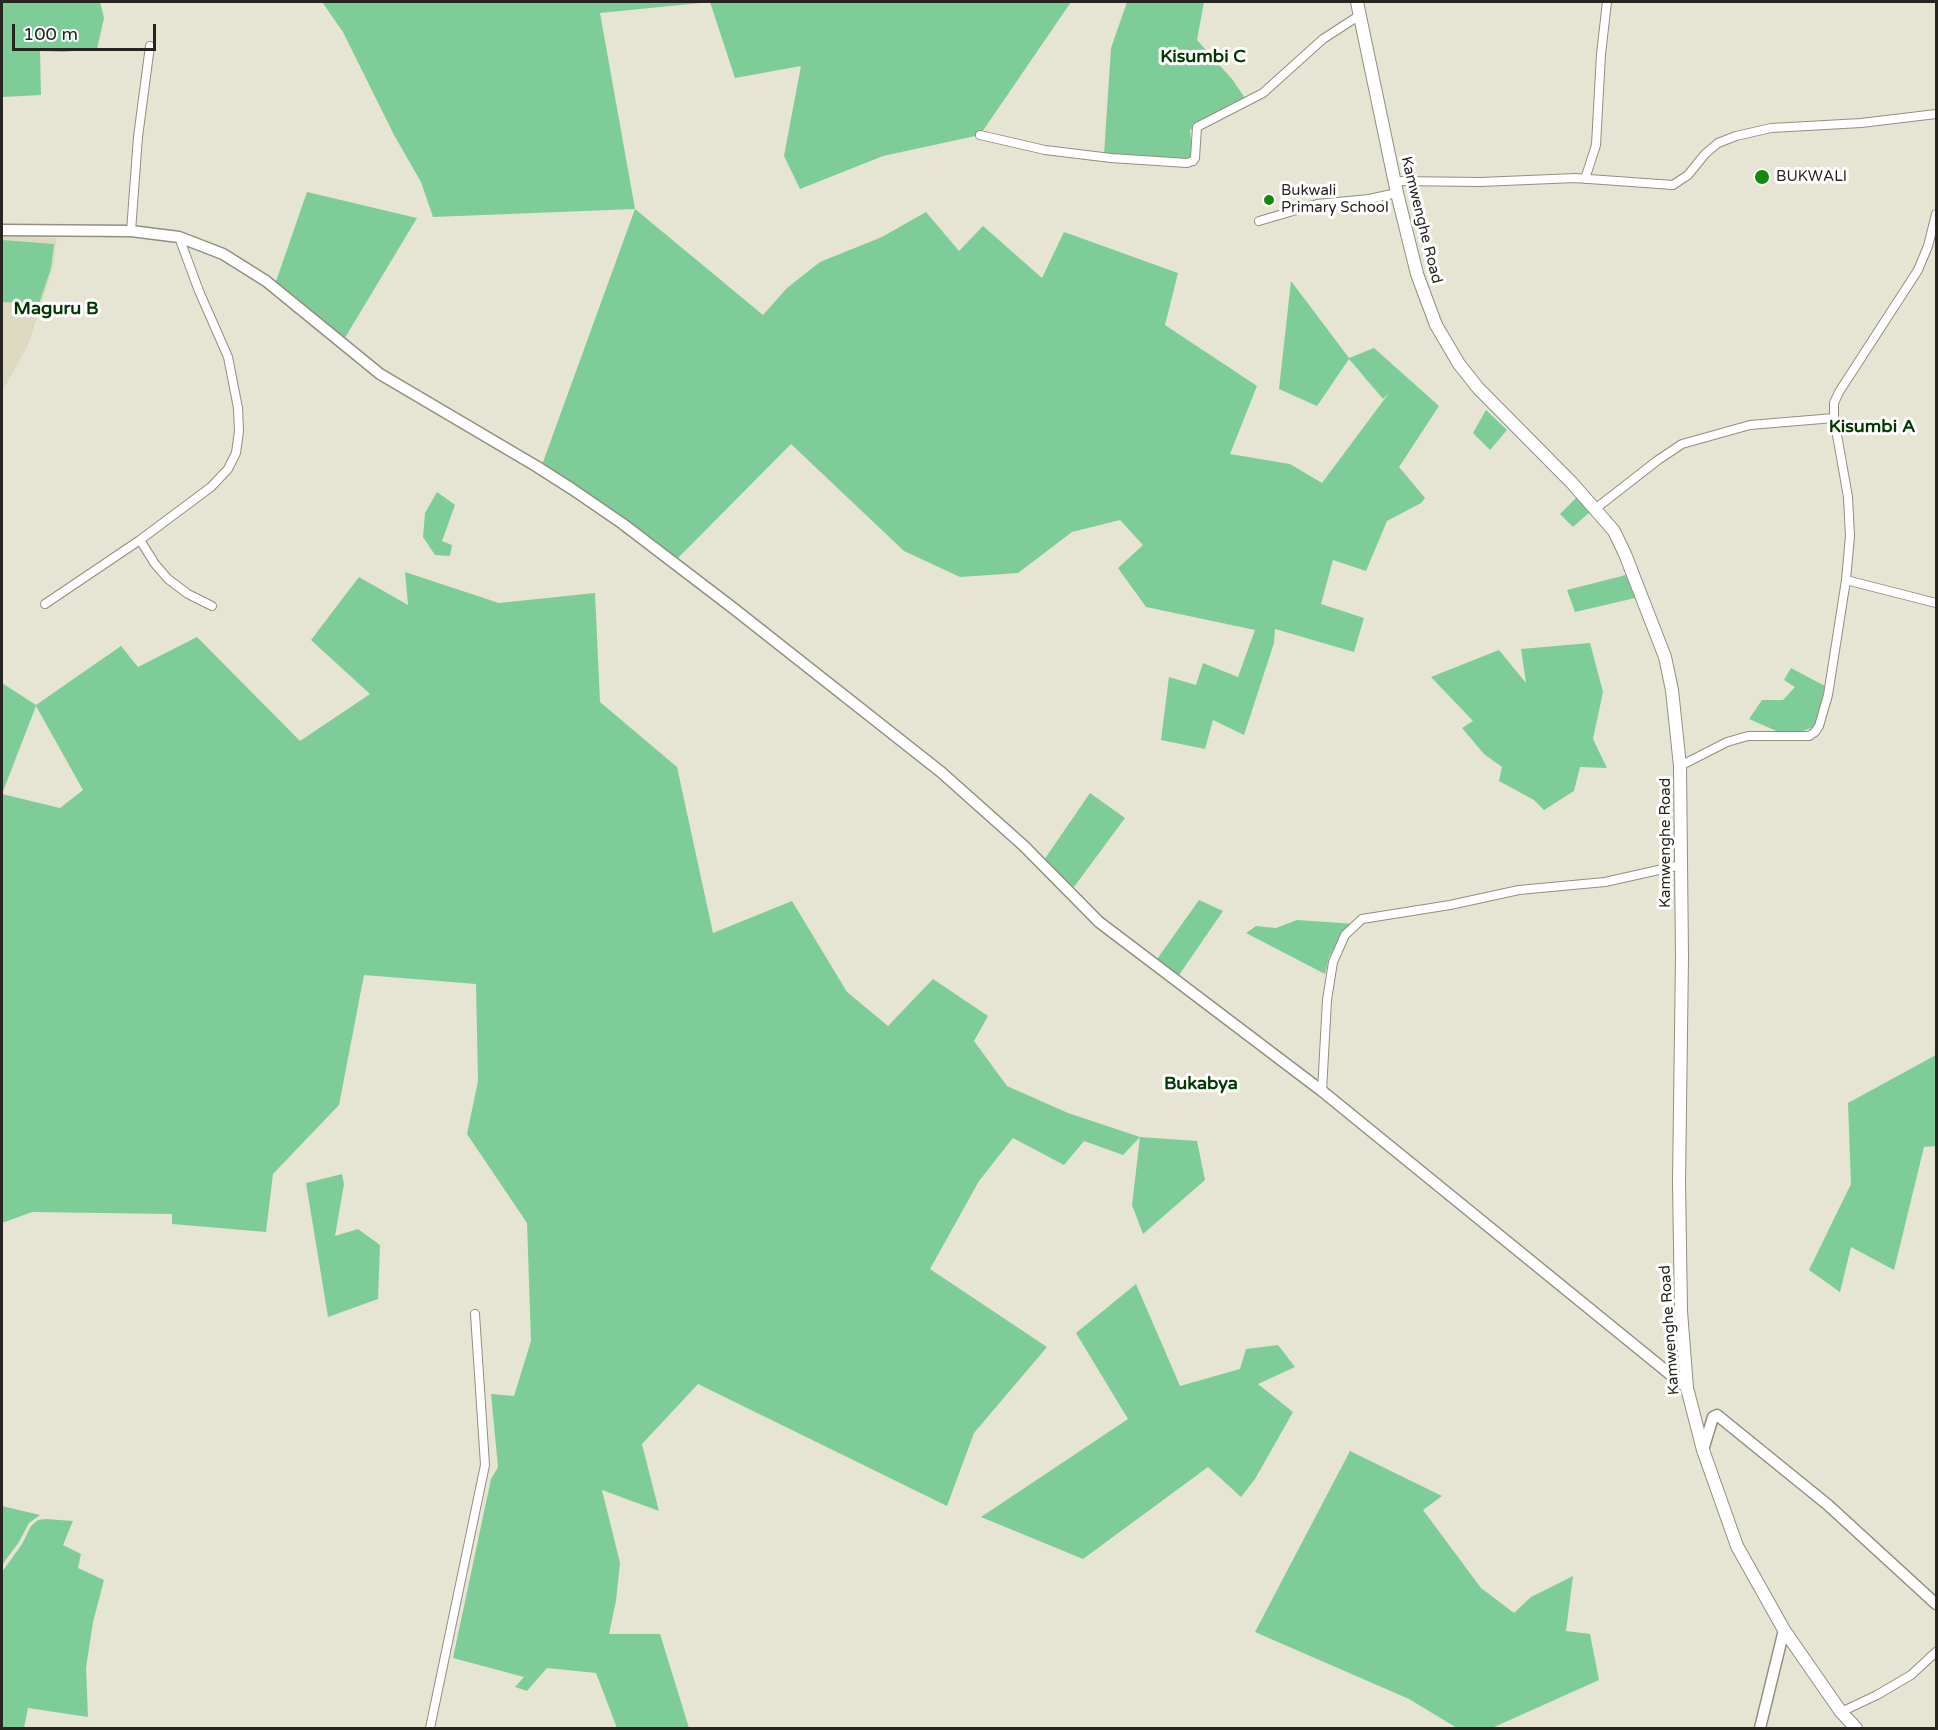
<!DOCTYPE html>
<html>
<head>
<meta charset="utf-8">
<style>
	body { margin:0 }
	#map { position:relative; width:1938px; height:1730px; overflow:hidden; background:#e6e4d3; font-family:"Varela Round",sans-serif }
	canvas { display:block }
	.frame { position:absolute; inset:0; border:3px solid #26251f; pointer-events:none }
	.scale { position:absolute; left:12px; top:24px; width:144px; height:27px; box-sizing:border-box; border:3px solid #26251f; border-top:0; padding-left:8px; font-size:18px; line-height:21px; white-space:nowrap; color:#26251f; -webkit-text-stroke:4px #fff; paint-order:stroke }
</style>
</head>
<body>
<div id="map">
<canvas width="1938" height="1730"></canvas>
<div class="frame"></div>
<div class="scale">100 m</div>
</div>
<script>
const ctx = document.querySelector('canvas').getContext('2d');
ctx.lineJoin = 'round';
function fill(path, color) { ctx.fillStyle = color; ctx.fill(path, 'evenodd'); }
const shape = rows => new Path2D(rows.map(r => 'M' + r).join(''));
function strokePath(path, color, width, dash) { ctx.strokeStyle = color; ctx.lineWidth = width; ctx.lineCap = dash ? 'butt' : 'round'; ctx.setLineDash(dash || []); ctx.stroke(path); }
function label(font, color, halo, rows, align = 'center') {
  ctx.font = font + ' "Varela Round",sans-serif'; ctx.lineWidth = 6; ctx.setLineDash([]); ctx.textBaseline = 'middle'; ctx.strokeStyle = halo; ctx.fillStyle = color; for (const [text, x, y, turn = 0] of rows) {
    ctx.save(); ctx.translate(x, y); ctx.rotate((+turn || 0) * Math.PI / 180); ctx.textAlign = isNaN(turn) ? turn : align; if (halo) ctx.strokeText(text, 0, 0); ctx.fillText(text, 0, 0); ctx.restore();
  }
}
fill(shape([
	[2,235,57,238,53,268,28,345,2,392]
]), '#ddd9c1');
fill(shape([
	[2,2,100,2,104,18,97,49,63,52,40,51,41,95,2,97],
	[322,2,1071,2,980,135,883,156,800,189,784,156,801,66,735,78,710,2,600,13,635,209,763,315,787,288,820,262,882,237,926,212,959,251,983,226,1042,278,1064,232,1178,273,1165,325,1257,386,1230,454,1290,464,1322,483,1389,393,1383,399,1349,359,1317,406,1279,389,1291,281,1349,358,1374,348,1439,406,1399,467,1425,498,1421,503,1387,521,1366,571,1333,560,1321,604,1364,618,1354,652,1275,629,1274,643,1244,735,1213,720,1205,749,1161,740,1169,677,1196,685,1203,663,1238,677,1255,630,1146,607,1118,568,1143,545,1120,520,1072,532,1018,573,960,577,904,551,791,444,677,559,539,473,635,209,433,217,421,182,394,135,343,32],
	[1127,2,1204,2,1197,40,1232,79,1249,104,1190,130,1192,150,1191,158,1187,161,1104,155,1111,48],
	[307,192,417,218,343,341,274,287],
	[2,240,54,244,51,268,39,304,2,302],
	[1486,410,1507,430,1490,450,1473,433],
	[437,492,455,505,442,541,452,545,450,556,435,555,423,537,425,513],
	[1577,497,1591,511,1573,527,1560,514],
	[405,572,499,603,595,593,600,702,677,767,713,933,792,901,847,992,888,1026,933,979,988,1016,974,1041,1007,1086,1068,1113,1140,1137,1197,1141,1205,1180,1143,1234,1132,1205,1140,1137,1123,1155,1084,1141,1064,1165,1013,1138,979,1181,930,1269,1047,1347,974,1433,947,1506,698,1384,642,1444,659,1511,602,1490,620,1563,616,1601,609,1634,660,1634,689,1728,617,1728,596,1673,547,1668,527,1691,515,1687,524,1677,453,1658,491,1479,498,1467,491,1394,514,1396,531,1341,527,1223,467,1134,478,1081,476,984,364,975,339,1105,273,1174,266,1232,172,1224,172,1214,32,1212,2,1223,2,683,36,705,121,646,138,667,197,637,300,741,370,694,311,640,359,577,408,605],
	[36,706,83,790,60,808,2,794],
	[1626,575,1635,598,1575,612,1567,590],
	[1590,643,1603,692,1593,739,1607,768,1580,767,1574,791,1544,810,1534,800,1499,781,1502,767,1484,754,1462,728,1473,721,1431,677,1499,650,1526,683,1521,649],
	[1791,668,1825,686,1820,725,1788,736,1749,719,1762,700,1783,700,1795,687,1784,680],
	[1090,793,1125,818,1074,887,1044,860],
	[1199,900,1223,911,1177,978,1155,962],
	[1297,920,1356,924,1343,933,1329,957,1325,974,1246,933,1256,926,1276,928],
	[1936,1055,1936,1146,1924,1147,1894,1270,1851,1247,1840,1292,1809,1270,1851,1184,1848,1103],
	[342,1174,344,1184,335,1236,358,1229,380,1245,378,1299,328,1317,306,1183],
	[1136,1284,1180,1386,1240,1369,1246,1349,1278,1345,1295,1367,1258,1384,1293,1412,1255,1479,1241,1497,1208,1467,1083,1559,981,1517,1128,1419,1076,1333],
	[1350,1451,1442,1496,1423,1510,1481,1588,1514,1613,1531,1597,1573,1576,1566,1631,1590,1634,1599,1680,1492,1728,1457,1728,1409,1699,1255,1632],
	[2,1506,40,1515,29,1523,19,1542,2,1565],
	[46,1519,73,1521,63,1545,81,1554,78,1568,104,1580,93,1622,86,1668,88,1717,28,1708,24,1728,2,1728,2,1572,22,1544,31,1526,38,1520]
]), '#7ecd99');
const minor = shape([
	[980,135,1045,150,1111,158,1187,163,1193,161,1195,158,1197,127,1263,93,1323,39,1360,15],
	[1585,179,1596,145,1601,54,1607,2],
	[1395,181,1481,182,1575,178,1673,185,1688,175,1705,154,1718,143,1736,136,1771,128,1861,123,1936,114],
	[1259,221,1317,204,1369,199,1397,193],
	[131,231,138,137,150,46],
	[1595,509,1658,460,1682,444,1750,425,1834,418],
	[140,540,155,564,168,579,188,594,212,606],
	[1846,580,1936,603],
	[45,604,140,540,211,487,228,469,236,453,239,431,238,408,228,357,199,291,179,237],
	[1680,766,1727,742,1748,736,1809,736,1815,732,1819,726,1828,695,1846,580,1850,536,1848,497,1834,418,1834,403,1839,392,1918,270,1928,246,1936,214],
	[1322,1091,1327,1000,1333,962,1345,935,1362,919,1450,905,1519,890,1605,882,1681,865],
	[1841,1712,1877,1695,1911,1675,1936,1652],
	[430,1728,485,1465,475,1314]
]);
const tertiary = shape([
	[2,230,131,231,179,237,223,254,266,281,380,374,536,466,572,489,623,524,733,608,941,772,1024,846,1099,922,1322,1091,1687,1388],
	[1703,1450,1713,1417,1717,1415,1828,1505,1936,1604],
	[1760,1728,1784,1630]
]);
const secondary = shape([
	[1357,2,1397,193,1417,274,1436,325,1459,364,1478,388,1572,483,1614,531,1625,554,1665,657,1672,690,1680,766,1682,957,1679,1182,1681,1311,1687,1388,1703,1450,1737,1546,1784,1630,1841,1712,1856,1728]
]);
strokePath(minor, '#928f80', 10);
strokePath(tertiary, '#928f80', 13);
strokePath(secondary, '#928f80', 14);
strokePath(minor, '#fff', 8);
strokePath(tertiary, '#fff', 10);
strokePath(secondary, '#fff', 12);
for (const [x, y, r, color] of [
	[1762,177,8,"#12890b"],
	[1269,200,6,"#12890b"]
]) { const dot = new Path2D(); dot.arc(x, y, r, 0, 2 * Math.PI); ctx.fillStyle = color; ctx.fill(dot); strokePath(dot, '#fff', 2); }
label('15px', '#26251f', '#fff', [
	["BUKWALI",1776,177],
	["Bukwali",1281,191],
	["Primary School",1281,208]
], 'left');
label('15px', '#26251f', '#fff', [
	["Kamwenghe Road",1421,220,76],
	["Kamwenghe Road",1666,843,-90],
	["Kamwenghe Road",1670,1330,-94]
]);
label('bold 18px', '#013800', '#fff', [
	["Kisumbi C",1203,57],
	["Maguru B",56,309],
	["Kisumbi A",1872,427],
	["Bukabya",1201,1084]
]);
</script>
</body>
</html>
